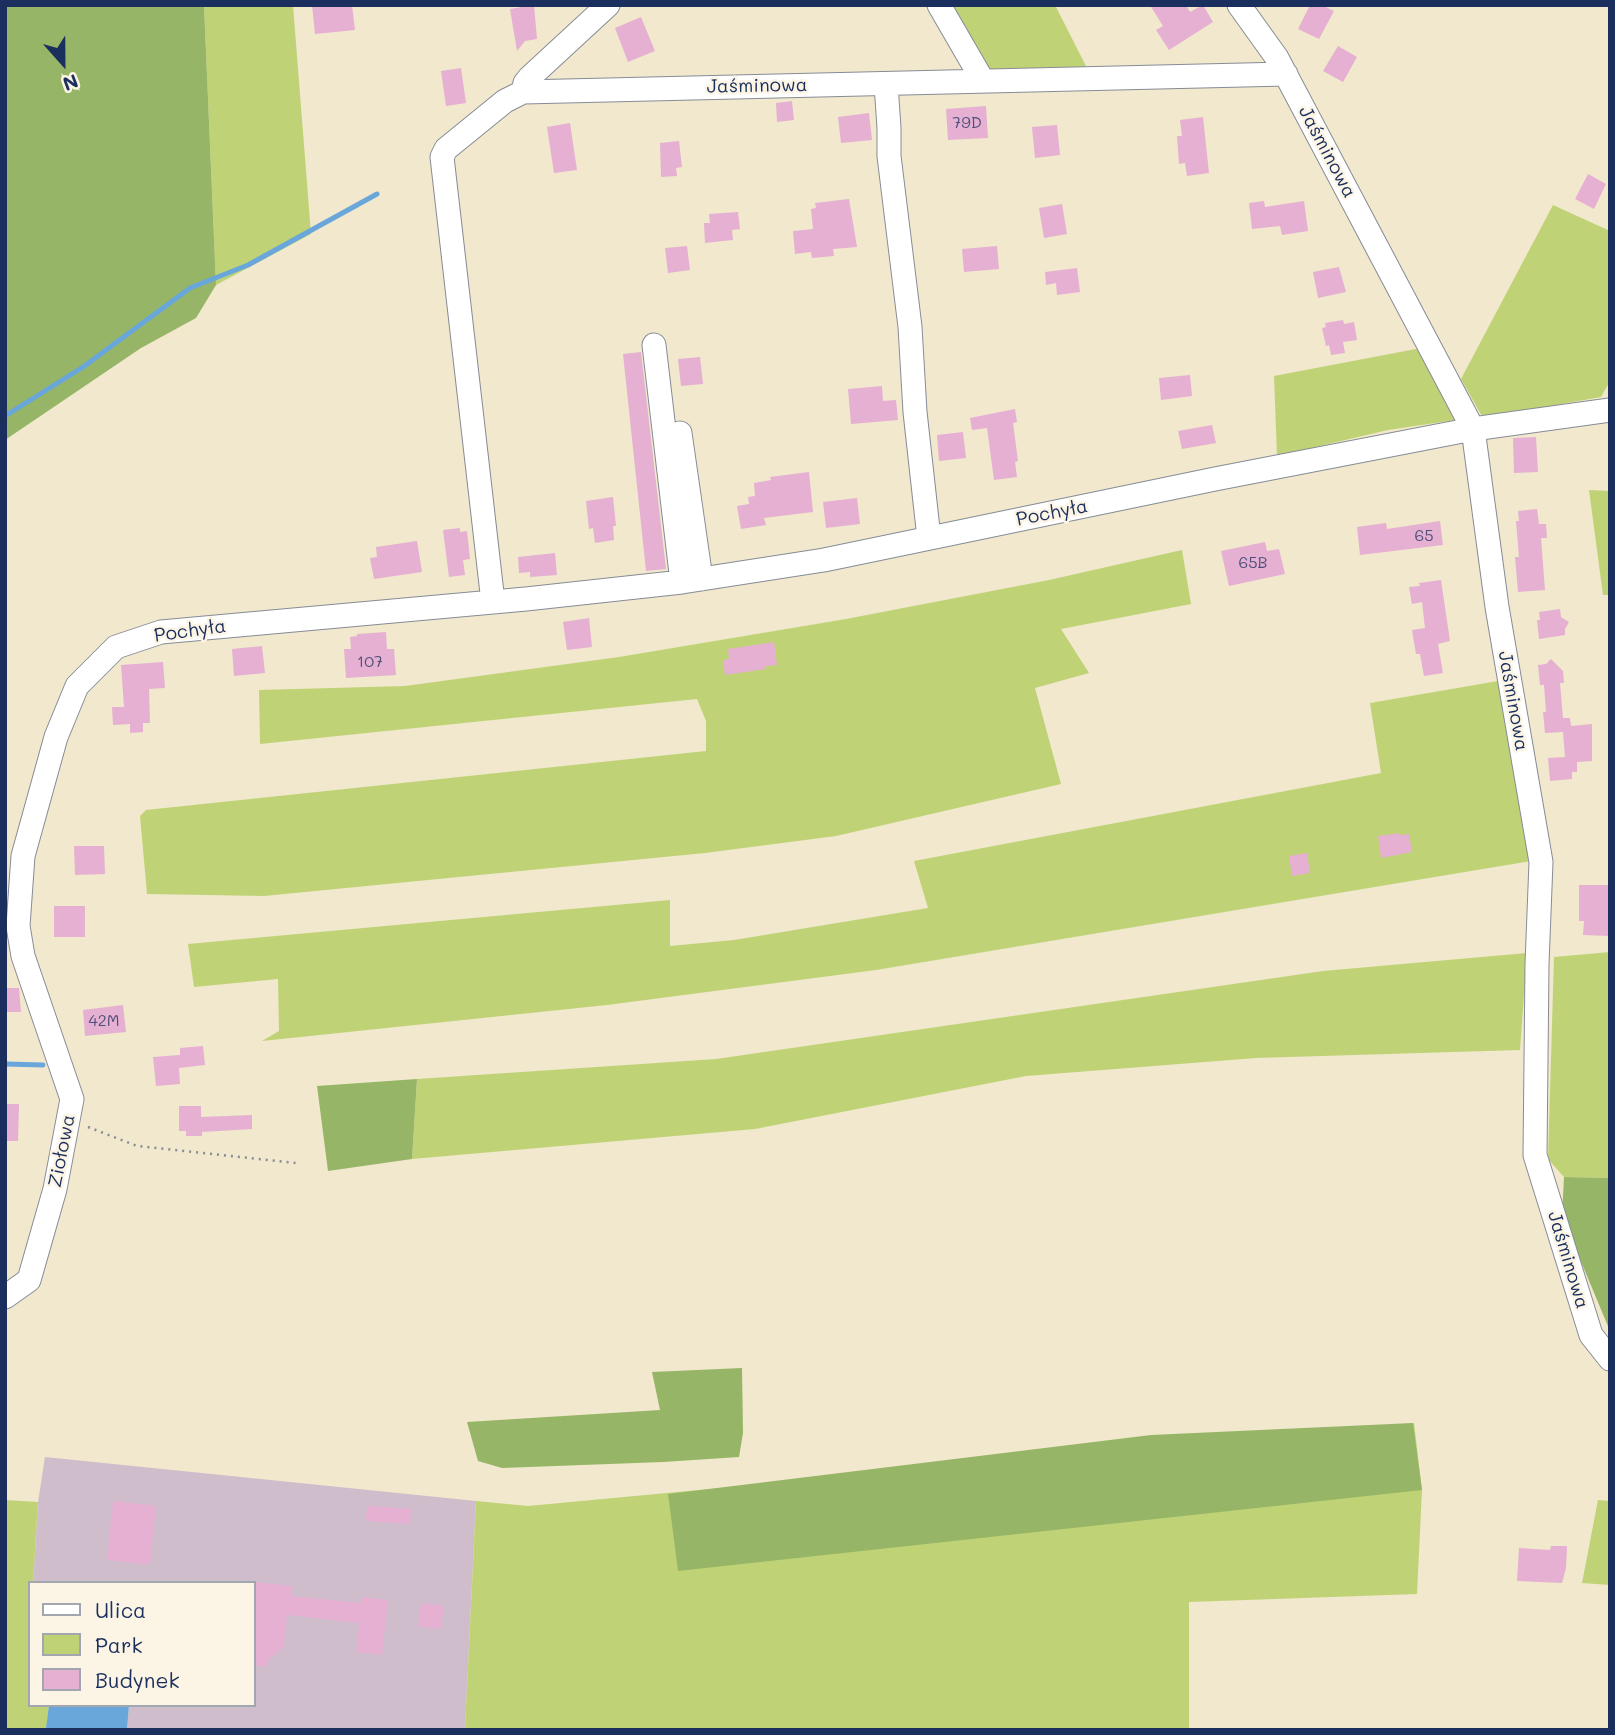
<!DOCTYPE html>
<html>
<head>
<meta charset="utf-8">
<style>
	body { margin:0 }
	#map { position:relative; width:1615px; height:1735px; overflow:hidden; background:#f1e8cd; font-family:Mali,sans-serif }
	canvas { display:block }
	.frame { position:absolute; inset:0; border:7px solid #1b2f5e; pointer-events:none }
	.legend { position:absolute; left:28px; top:1581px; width:228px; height:126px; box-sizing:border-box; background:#fcf5e5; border:2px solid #a2a6af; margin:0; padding:9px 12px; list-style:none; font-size:21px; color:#1b2f5e }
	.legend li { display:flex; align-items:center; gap:14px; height:35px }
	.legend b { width:35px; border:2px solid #a2a6af }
	.north { position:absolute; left:28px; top:28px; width:70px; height:70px; -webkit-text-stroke:5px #fcf5e5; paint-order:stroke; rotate:159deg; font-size:19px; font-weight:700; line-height:28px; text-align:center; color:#1b2f5e }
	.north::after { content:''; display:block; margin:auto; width:24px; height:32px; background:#1b2f5e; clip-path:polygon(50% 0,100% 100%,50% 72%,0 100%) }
</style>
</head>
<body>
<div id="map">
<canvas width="1615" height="1735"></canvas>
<div class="frame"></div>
<ul class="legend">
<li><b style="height:9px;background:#fff"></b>Ulica</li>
<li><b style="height:19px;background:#bfd376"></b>Park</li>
<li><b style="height:19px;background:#e5b0d2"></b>Budynek</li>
</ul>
<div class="north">N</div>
</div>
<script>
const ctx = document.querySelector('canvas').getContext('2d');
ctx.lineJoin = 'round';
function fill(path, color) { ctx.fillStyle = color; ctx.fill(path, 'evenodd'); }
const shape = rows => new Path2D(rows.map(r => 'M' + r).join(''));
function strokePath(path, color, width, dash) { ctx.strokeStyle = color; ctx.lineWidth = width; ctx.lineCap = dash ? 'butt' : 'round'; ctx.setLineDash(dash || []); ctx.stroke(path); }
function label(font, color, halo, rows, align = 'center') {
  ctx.font = font + ' Mali,sans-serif'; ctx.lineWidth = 5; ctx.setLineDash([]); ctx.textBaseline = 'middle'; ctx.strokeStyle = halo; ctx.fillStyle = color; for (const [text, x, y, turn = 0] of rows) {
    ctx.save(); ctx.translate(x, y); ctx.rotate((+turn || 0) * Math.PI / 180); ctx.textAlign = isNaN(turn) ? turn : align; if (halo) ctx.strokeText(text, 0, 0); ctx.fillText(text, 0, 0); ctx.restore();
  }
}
fill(shape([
	[45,1457,476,1501,465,1730,127,1730,129,1705,254,1705,254,1583,33,1583,38,1502]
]), '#d0bdcc');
fill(shape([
	[204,5,293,5,311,234,216,285],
	[947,5,1055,5,1089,72,985,77],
	[1553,205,1610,231,1610,381,1601,397,1483,418,1461,379],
	[1421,348,1462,419,1388,430,1277,456,1274,376],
	[1589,490,1610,491,1610,595,1603,595],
	[1182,550,1191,604,1061,629,1089,673,1035,688,1061,784,836,836,705,853,264,896,147,894,140,816,146,810,706,751,706,721,697,699,260,744,259,690,405,686,619,657,846,619,1049,580],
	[1504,680,1531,861,876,970,607,1005,262,1041,279,1031,278,979,194,987,188,944,670,900,670,946,734,940,928,908,914,861,1381,773,1370,703],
	[1610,952,1610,1178,1564,1177,1548,1159,1554,957],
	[1527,953,1520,1050,1256,1058,1026,1076,755,1129,412,1159,417,1079,716,1059,1323,971],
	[1414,1423,1422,1490,1417,1594,1189,1602,1189,1730,465,1730,476,1501,528,1506],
	[5,1500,38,1502,33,1583,30,1583,30,1705,49,1705,46,1730,5,1730],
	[1598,1500,1610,1501,1610,1585,1582,1583]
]), '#bfd376');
fill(shape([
	[5,5,204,5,216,285,196,318,141,348,5,440],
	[417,1079,412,1159,328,1171,317,1086],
	[1564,1177,1610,1178,1610,1331,1562,1216],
	[742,1368,743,1433,739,1457,663,1462,502,1468,478,1461,467,1422,660,1410,652,1372],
	[1413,1423,1422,1490,678,1571,668,1494,1151,1435]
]), '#97b567');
fill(shape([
	[49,1705,129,1705,127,1730,46,1728]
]), '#69a7db');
strokePath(shape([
	[5,416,83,367,190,288,248,265,377,194],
	[5,1064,43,1065]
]), '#69a7db', 5);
fill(shape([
	[312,5,352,5,355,30,315,34],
	[534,5,537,39,525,41,517,51,510,9],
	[1150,5,1186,5,1190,12,1203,5,1213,22,1169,50,1156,30,1163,26],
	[1310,5,1322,5,1334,11,1319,39,1298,29],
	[641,17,655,51,628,62,615,28],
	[1338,46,1357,57,1343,82,1323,71],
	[461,68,466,103,446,106,441,71],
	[792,101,794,120,777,122,776,103],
	[986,106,988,138,948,140,946,109],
	[869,113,872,140,841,143,838,117],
	[1203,117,1209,173,1187,176,1185,163,1179,164,1177,136,1182,136,1180,120],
	[570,123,577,170,554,173,547,127],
	[1057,125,1060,155,1035,158,1032,127],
	[679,141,682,167,676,168,677,176,661,177,660,143],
	[1588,174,1606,184,1594,209,1575,199],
	[849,199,857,247,833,249,834,256,812,258,811,252,795,254,793,231,813,229,811,209,816,208,815,203],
	[1264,201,1265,207,1304,201,1308,231,1282,235,1280,226,1252,229,1249,203],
	[1062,204,1067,234,1044,238,1039,208],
	[738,212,740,229,732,230,733,240,705,243,704,223,710,223,709,214],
	[687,246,690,270,668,273,665,248],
	[997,246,999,269,964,272,962,249],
	[1339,267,1346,292,1318,298,1313,272],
	[1077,268,1080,292,1057,295,1056,283,1046,285,1045,272],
	[1343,320,1344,324,1354,322,1357,340,1343,342,1345,353,1331,355,1329,345,1326,346,1322,328,1326,327,1325,323],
	[641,352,666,569,646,571,623,354],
	[700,357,703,384,681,386,678,359],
	[1190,375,1192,396,1161,400,1159,378],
	[882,386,883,401,896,400,898,420,851,424,848,389],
	[1015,409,1017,422,1013,423,1018,461,1015,462,1017,477,994,480,987,428,972,430,970,418],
	[1212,425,1216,443,1182,449,1178,431],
	[963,432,966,458,939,461,937,435],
	[1536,437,1538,472,1514,473,1513,438],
	[809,472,813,512,764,518,766,525,741,529,737,506,749,504,748,497,755,496,754,483,771,480,770,477],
	[613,497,616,526,613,526,614,540,595,543,593,528,589,529,586,501],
	[857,498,860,524,826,528,823,502],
	[1537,509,1539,524,1546,524,1547,538,1541,538,1545,590,1518,592,1515,557,1519,557,1516,521,1519,521,1518,511],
	[1440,521,1443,545,1360,555,1357,527,1386,523,1387,529],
	[460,528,460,532,467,531,470,559,463,560,465,575,449,577,443,530],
	[417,541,422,572,374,579,370,558,377,557,376,547],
	[1265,542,1267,551,1279,549,1285,574,1229,586,1221,551],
	[555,553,557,575,530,577,530,572,519,573,518,557],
	[1441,580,1450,641,1438,644,1443,673,1424,676,1420,654,1416,654,1412,630,1425,628,1422,602,1412,604,1409,587,1420,586,1419,583],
	[1560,609,1561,617,1569,622,1565,629,1565,635,1539,639,1537,620,1540,620,1539,612],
	[589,618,592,647,567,650,563,622],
	[386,632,387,649,394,649,396,675,346,678,344,649,351,649,350,637,357,636,357,634],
	[774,642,777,665,766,666,766,669,725,675,723,660,729,659,728,649],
	[262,646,265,673,234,676,232,649],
	[1551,659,1563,671,1564,683,1560,683,1563,718,1570,718,1571,726,1592,724,1592,761,1577,762,1577,772,1572,772,1572,779,1550,781,1548,758,1565,757,1563,732,1545,733,1543,712,1546,712,1544,685,1540,685,1538,665,1546,664],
	[163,662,165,688,149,689,150,723,143,723,143,732,130,733,130,724,113,725,112,707,124,707,121,665],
	[1400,833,1400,835,1409,834,1412,852,1381,858,1378,836],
	[74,846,104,846,105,874,75,875],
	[1307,853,1310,873,1292,876,1289,856],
	[1579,885,1610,885,1610,936,1583,935,1584,921,1579,921],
	[54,906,85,906,85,937,54,937],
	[5,988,19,988,21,1012,5,1012],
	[123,1005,126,1032,85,1036,83,1010],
	[203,1046,205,1065,179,1068,180,1084,156,1086,153,1057,180,1055,180,1048],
	[5,1104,19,1104,18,1141,5,1141],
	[179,1106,201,1106,201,1117,252,1115,252,1129,202,1132,202,1136,186,1136,186,1131,179,1131],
	[113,1501,156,1506,150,1565,107,1560],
	[367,1506,411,1509,410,1524,366,1521],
	[1551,1546,1567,1546,1566,1568,1562,1583,1517,1581,1519,1548,1550,1550],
	[254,1582,291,1586,291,1596,361,1603,361,1597,388,1600,382,1655,356,1652,359,1623,287,1615,284,1647,268,1660,268,1666,254,1666],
	[421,1603,444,1606,441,1629,418,1626]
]), '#e5b0d2');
const minor = shape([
	[939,5,983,81],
	[1239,5,1277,58,1473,429,1497,607,1541,862,1537,964,1535,1155,1591,1335,1610,1359],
	[886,84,889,128,889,156,910,327,915,412,929,538],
	[523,92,525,83,529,78,608,5],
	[654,345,682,582],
	[680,433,701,579],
	[493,602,442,157,446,149,505,101,523,92,1286,74],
	[5,1297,29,1280,55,1189,72,1099,23,956,18,926,23,856,56,737,77,686,116,647,161,632,526,599,682,582,824,560,1215,479,1473,429,1610,410]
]);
strokePath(minor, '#868c96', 25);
strokePath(shape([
	[88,1127,137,1146,296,1163]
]), '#868c96', 2.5, [2, 5]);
strokePath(minor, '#fff', 23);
label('16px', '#4e4f7b', null, [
	["79D",967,123],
	["65",1424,536],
	["65B",1253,563],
	["107",370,662],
	["42M",104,1021]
]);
label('19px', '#1b2f5e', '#fcf5e5', [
	["Jaśminowa",757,86,-1],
	["Jaśminowa",1327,152,62],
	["Pochyła",1052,513,-11],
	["Pochyła",190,631,-8],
	["Jaśminowa",1513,701,80],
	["Ziołowa",62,1151,-79],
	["Jaśminowa",1568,1260,73]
]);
</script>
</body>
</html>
